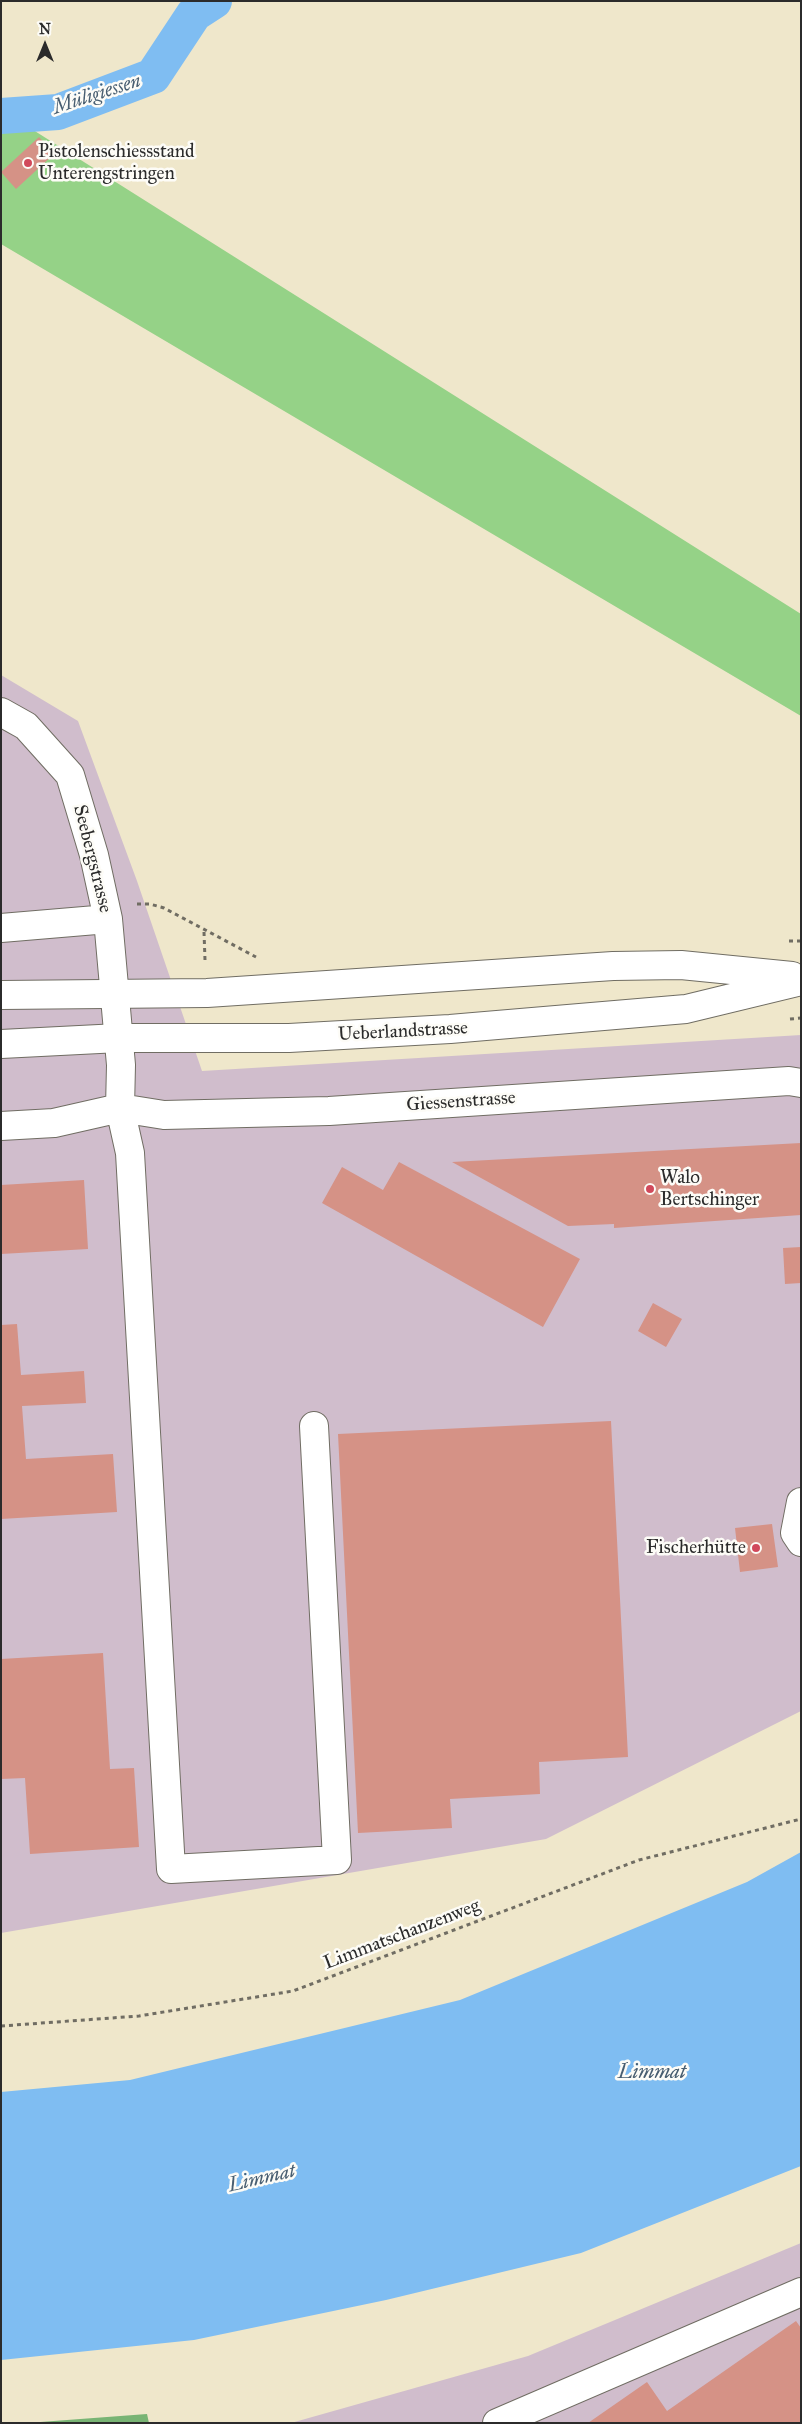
<!DOCTYPE html>
<html>
<head>
<meta charset="utf-8">
<style>
	body { margin:0 }
	#map { position:relative; width:802px; height:2424px; overflow:hidden; background:#efe7cb; font-family:"IM FELL Great Primer",serif }
	canvas { display:block }
	.frame { position:absolute; inset:0; border:2px solid #2b2b2b; pointer-events:none }
	.north { position:absolute; left:20px; top:20px; width:50px; height:50px; -webkit-text-stroke:4px #fdfcf7; paint-order:stroke; rotate:0deg; font-size:14px; font-weight:700; line-height:20px; text-align:center; color:#2b2b2b }
	.north::after { content:''; display:block; margin:auto; width:18px; height:22px; background:#2b2b2b; clip-path:polygon(50% 0,100% 100%,50% 72%,0 100%) }
</style>
</head>
<body>
<div id="map">
<canvas width="802" height="2424"></canvas>
<div class="frame"></div>
<div class="north">N</div>
</div>
<script>
const ctx = document.querySelector('canvas').getContext('2d');
ctx.lineJoin = 'round';
function fill(path, color) { ctx.fillStyle = color; ctx.fill(path, 'evenodd'); }
const shape = rows => new Path2D(rows.map(r => 'M' + r).join(''));
function strokePath(path, color, width, dash) { ctx.strokeStyle = color; ctx.lineWidth = width; ctx.lineCap = dash ? 'butt' : 'round'; ctx.setLineDash(dash || []); ctx.stroke(path); }
function label(font, color, halo, rows, align = 'center') {
  ctx.font = font + ' "IM FELL Great Primer",serif'; ctx.lineWidth = 5; ctx.setLineDash([]); ctx.textBaseline = 'middle'; ctx.strokeStyle = halo; ctx.fillStyle = color; for (const [text, x, y, turn = 0] of rows) {
    ctx.save(); ctx.translate(x, y); ctx.rotate((+turn || 0) * Math.PI / 180); ctx.textAlign = isNaN(turn) ? turn : align; if (halo) ctx.strokeText(text, 0, 0); ctx.fillText(text, 0, 0); ctx.restore();
  }
}
fill(shape([
	[1,675,78,721,137,881,202,1071,801,1035,801,1711,546,1839,1,1933],
	[801,2243,801,2423,291,2423,528,2356]
]), '#d0bdcc');
fill(shape([
	[1,99,30,128,801,614,801,716,1,244]
]), '#95d287');
fill(shape([
	[147,2414,149,2423,27,2423]
]), '#78b474');
fill(shape([
	[801,1852,801,2166,581,2253,386,2300,194,2340,1,2360,1,2092,130,2080,460,2000,747,1882]
]), '#7fbdf2');
strokePath(shape([
	[1,116,58,112,153,76,194,14,214,1]
]), '#7fbdf2', 36);
fill(shape([
	[39,137,54,154,16,189,1,172],
	[801,1143,801,1215,614,1228,614,1224,568,1226,452,1162],
	[399,1162,580,1259,543,1327,322,1203,342,1167,383,1190],
	[84,1180,88,1249,1,1254,1,1185],
	[801,1247,801,1283,785,1284,783,1248],
	[653,1303,682,1319,666,1347,638,1331],
	[17,1324,21,1375,84,1371,86,1403,22,1406,26,1459,113,1454,117,1512,1,1519,1,1325],
	[611,1421,628,1757,539,1762,540,1794,450,1799,452,1828,358,1833,338,1434],
	[772,1524,778,1567,740,1572,735,1528],
	[103,1653,110,1769,134,1768,139,1847,30,1854,25,1778,1,1779,1,1659],
	[796,2321,801,2328,801,2423,588,2423,647,2382,667,2411]
]), '#d59286');
const minor = shape([
	[1,712,26,726,70,775,94,855,108,919,121,1065,120,1108,54,1123,1,1126],
	[1,928,108,919],
	[314,1426,337,1860,171,1869,130,1153,120,1108,164,1115,329,1111,789,1081,801,1083],
	[801,1502,795,1533,801,1542],
	[497,2423,801,2292]
]);
const major = shape([
	[1,995,207,993,613,966,681,965,792,976],
	[1,1044,119,1038,289,1038,450,1029,686,1009,801,981]
]);
strokePath(minor, '#706d63', 30);
strokePath(major, '#706d63', 30);
strokePath(shape([
	[137,904,150,904,164,908,256,957],
	[204,932,205,960],
	[789,941,801,941],
	[790,1019,801,1018],
	[1,2026,139,2016,293,1991,639,1860,801,1819]
]), '#706d63', 3, [4, 4]);
strokePath(minor, '#fff', 28);
strokePath(major, '#fff', 28);
for (const [x, y, r, color] of [
	[28,163,5,"#d1495b"],
	[650,1189,5,"#d1495b"],
	[756,1548,5,"#d1495b"]
]) { const dot = new Path2D(); dot.arc(x, y, r, 0, 2 * Math.PI); ctx.fillStyle = color; ctx.fill(dot); strokePath(dot, '#fdfcf7', 2); }
label('19px', '#2b2b2b', '#fdfcf7', [
	["Pistolenschiessstand",38,152],
	["Unterengstringen",38,174],
	["Walo",660,1178],
	["Bertschinger",660,1200],
	["Fischerhütte",746,1548,"right"]
], 'left');
label('19px', '#2b2b2b', '#fdfcf7', [
	["Seebergstrasse",92,859,76],
	["Ueberlandstrasse",403,1032,-3],
	["Giessenstrasse",461,1102,-4],
	["Limmatschanzenweg",402,1935,-21]
]);
label('italic 20px', '#485e71', '#fdfcf7', [
	["Müligiessen",97,95,-18],
	["Limmat",652,2073],
	["Limmat",262,2179,-13]
]);
</script>
</body>
</html>
